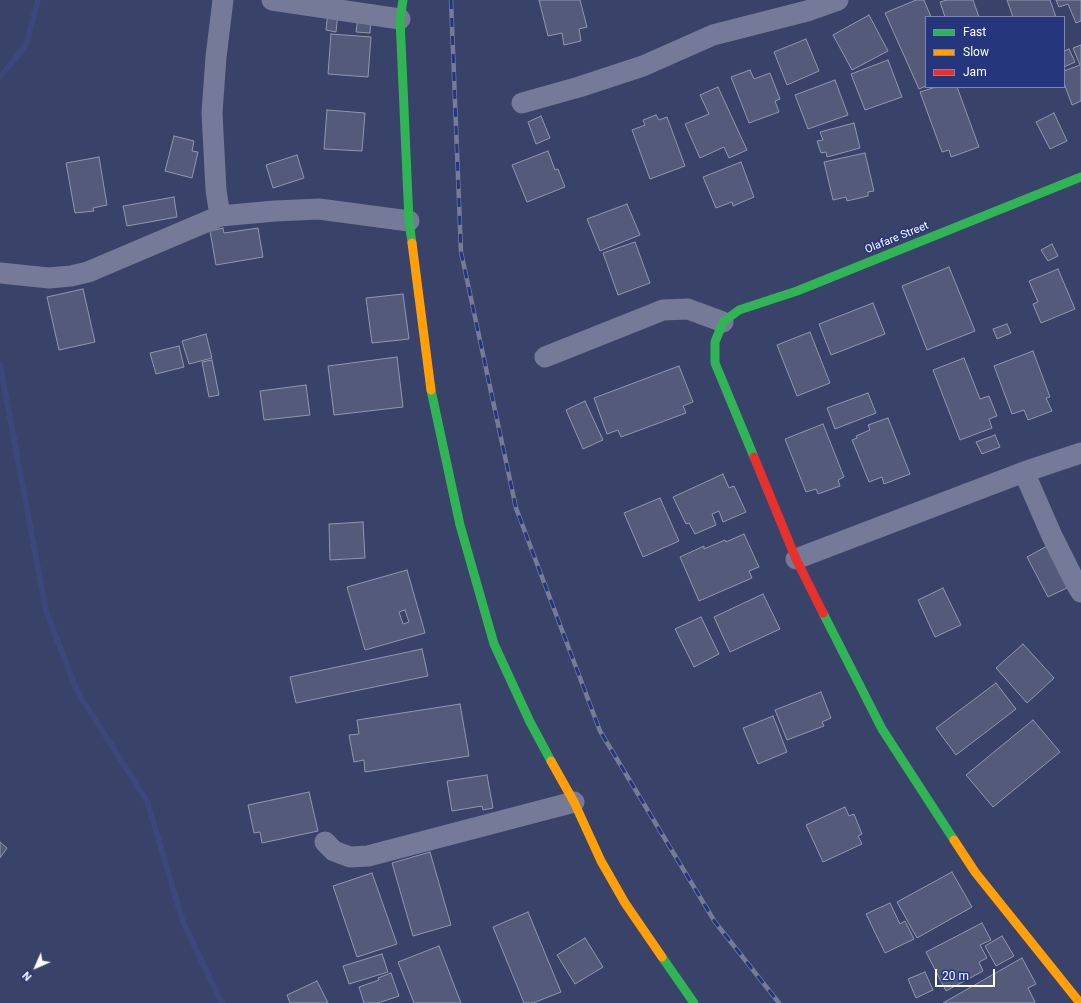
<!DOCTYPE html>
<html>
<head>
<meta charset="utf-8">
<style>
	body { margin:0 }
	#map { position:relative; width:1081px; height:1003px; overflow:hidden; background:#394268; font-family:Roboto,sans-serif }
	canvas { display:block }
	.legend { position:absolute; left:925px; top:16px; width:140px; height:72px; box-sizing:border-box; background:#25367c; border:1px solid #7c86b0; margin:0; padding:5px 7px; list-style:none; font-size:12px; color:#fff }
	.legend li { display:flex; align-items:center; gap:8px; height:20px }
	.legend b { width:20px; border:1px solid #7c86b0 }
	.north { position:absolute; left:16px; top:947px; width:40px; height:40px; -webkit-text-stroke:3px #25367c; paint-order:stroke; rotate:225deg; font-size:11px; font-weight:700; line-height:16px; text-align:center; color:#fff }
	.north::after { content:''; display:block; margin:auto; width:14px; height:18px; background:#fff; clip-path:polygon(50% 0,100% 100%,50% 72%,0 100%) }
	.scale { position:absolute; left:935px; top:969px; width:60px; height:18px; box-sizing:border-box; border:2px solid #fff; border-top:0; padding-left:5px; font-size:12px; line-height:14px; white-space:nowrap; color:#fff; -webkit-text-stroke:3px #25367c; paint-order:stroke }
</style>
</head>
<body>
<div id="map">
<canvas width="1081" height="1003"></canvas>
<ul class="legend">
<li><b style="height:5px;background:#30b455"></b>Fast</li>
<li><b style="height:5px;background:#ff9f0a"></b>Slow</li>
<li><b style="height:5px;background:#e5322d"></b>Jam</li>
</ul>
<div class="north">N</div>
<div class="scale">20 m</div>
</div>
<script>
const ctx = document.querySelector('canvas').getContext('2d');
ctx.lineJoin = 'round';
const shape = rows => new Path2D(rows.map(r => 'M' + r).join(''));
function strokePath(path, color, width, dash) { ctx.strokeStyle = color; ctx.lineWidth = width; ctx.lineCap = dash ? 'butt' : 'round'; ctx.setLineDash(dash || []); ctx.stroke(path); }
function fill(path, color) { ctx.fillStyle = color; ctx.fill(path, 'evenodd'); }
function label(font, color, halo, rows, align = 'center') {
  ctx.font = font + ' Roboto,sans-serif'; ctx.lineWidth = 3; ctx.setLineDash([]); ctx.textBaseline = 'middle'; ctx.strokeStyle = halo; ctx.fillStyle = color; for (const [text, x, y, turn = 0] of rows) {
    ctx.save(); ctx.translate(x, y); ctx.rotate((+turn || 0) * Math.PI / 180); ctx.textAlign = isNaN(turn) ? turn : align; if (halo) ctx.strokeText(text, 0, 0); ctx.fillText(text, 0, 0); ctx.restore();
  }
}
strokePath(shape([
	[0,77,26,45,38,0],
	[0,364,46,611,77,691,147,801,183,922,222,1003]
]), '#3c477b', 6);
const building = shape([
	[539,0,580,0,587,27,579,29,581,41,564,45,562,33,548,36,539,0],
	[916,0,924,0,931,17,926,17,926,86,919,89,885,13,916,0],
	[947,0,973,0,979,17,945,17,940,2,947,0],
	[1007,0,1050,0,1056,17,1013,17,1007,0],
	[1056,0,1081,0,1081,21,1076,23,1068,4,1059,7,1056,0],
	[328,12,338,13,336,32,326,30,328,12],
	[869,15,888,51,852,70,833,35,869,15],
	[358,17,371,18,370,33,356,32,358,17],
	[331,34,371,37,368,77,328,74,331,34],
	[806,39,819,71,787,85,774,52,806,39],
	[1081,45,1081,101,1072,105,1064,83,1064,71,1080,65,1073,48,1081,45],
	[1069,49,1075,62,1064,67,1064,51,1069,49],
	[888,60,902,97,865,110,851,74,888,60],
	[750,70,754,79,770,73,780,99,775,101,779,112,749,123,731,77,750,70],
	[835,80,848,115,808,129,795,95,835,80],
	[718,87,747,150,729,158,724,147,700,158,685,124,709,114,700,95,718,87],
	[936,87,957,87,979,147,951,157,949,150,942,152,920,92,936,87],
	[327,110,365,113,362,151,324,149,327,110],
	[1054,113,1067,141,1050,149,1036,122,1054,113],
	[656,115,659,120,667,117,685,166,650,179,632,130,645,125,643,120,656,115],
	[541,116,550,138,536,144,528,122,541,116],
	[854,123,860,148,827,157,826,152,821,153,817,141,823,140,820,132,854,123],
	[174,136,194,141,192,151,198,152,192,178,165,171,174,136],
	[548,151,555,170,558,169,565,187,527,202,512,165,548,151],
	[865,153,874,191,868,192,868,196,847,201,846,197,833,200,824,162,865,153],
	[297,155,304,178,273,188,266,165,297,155],
	[99,157,107,205,93,208,94,211,75,213,66,163,99,157],
	[741,162,754,197,733,206,732,202,716,208,703,177,741,162],
	[174,197,177,217,127,226,123,206,174,197],
	[627,204,640,235,600,251,587,219,627,204],
	[223,228,224,233,258,228,263,257,216,265,210,231,223,228],
	[635,242,650,283,618,295,603,253,635,242],
	[1052,244,1058,256,1048,261,1041,250,1052,244],
	[949,267,975,331,927,350,902,286,949,267],
	[1058,269,1075,309,1041,323,1033,304,1038,302,1029,281,1058,269],
	[83,289,95,342,59,350,47,297,83,289],
	[403,294,409,339,372,343,366,298,403,294],
	[873,303,885,334,831,355,819,324,873,303],
	[1007,324,1011,333,997,339,993,329,1007,324],
	[810,332,830,383,797,396,777,345,810,332],
	[206,334,212,358,189,364,182,341,206,334],
	[179,346,184,367,156,374,150,353,179,346],
	[1033,351,1050,397,1046,398,1052,411,1028,420,1024,410,1012,414,994,366,1033,351],
	[397,357,403,407,334,415,328,366,397,357],
	[964,358,980,399,989,396,997,416,989,419,992,428,960,440,933,370,964,358],
	[212,360,219,395,209,397,202,362,212,360],
	[679,366,693,402,683,406,686,413,621,437,618,430,607,434,594,398,679,366],
	[306,385,310,415,264,420,260,391,306,385],
	[868,393,876,413,835,429,827,408,868,393],
	[585,401,603,440,583,449,566,410,585,401],
	[888,418,910,474,884,484,882,477,869,482,852,440,857,438,856,436,870,430,868,425,888,418],
	[823,424,844,477,838,480,840,486,818,494,816,489,806,492,785,439,823,424],
	[995,435,1000,447,982,454,976,442,995,435],
	[723,474,729,488,734,486,746,512,723,522,719,511,712,514,716,525,695,534,689,523,686,524,673,497,723,474],
	[660,498,679,541,643,557,624,513,660,498],
	[363,522,365,558,330,560,329,524,363,522],
	[744,534,759,567,749,571,752,578,699,601,680,557,704,546,704,549,725,540,726,542,744,534],
	[1049,545,1071,586,1048,597,1027,557,1049,545],
	[407,570,425,633,365,650,347,587,407,570],
	[405,610,409,622,403,624,399,612,405,610],
	[943,588,961,625,935,637,918,600,943,588],
	[763,594,780,629,730,652,714,617,763,594],
	[701,617,719,654,694,667,675,629,701,617],
	[1023,644,1054,678,1027,703,996,668,1023,644],
	[422,649,428,676,296,703,290,677,422,649],
	[996,683,1016,709,956,755,936,728,996,683],
	[821,692,831,718,822,722,824,726,787,740,775,710,821,692],
	[460,704,469,756,365,772,364,760,354,762,349,735,359,734,357,720,460,704],
	[773,716,787,752,758,764,743,728,773,716],
	[1033,720,1060,752,993,807,966,775,1033,720],
	[487,775,493,808,483,810,482,806,452,811,447,781,487,775],
	[309,792,318,831,262,843,260,832,254,833,248,805,309,792],
	[845,807,849,816,854,814,862,834,858,836,862,844,823,862,806,825,845,807],
	[0,842,7,848,0,858,0,842],
	[430,852,451,925,413,936,392,863,430,852],
	[952,872,972,907,917,938,897,902,952,872],
	[372,873,397,944,357,957,333,886,372,873],
	[890,903,900,924,905,921,914,939,885,953,866,914,890,903],
	[528,912,561,992,533,1003,524,1003,493,927,528,912],
	[982,923,991,940,980,945,987,958,979,962,983,971,946,991,926,952,982,923],
	[1002,936,1014,956,996,966,985,946,1002,936],
	[585,938,603,967,575,984,557,955,585,938],
	[439,946,461,1003,414,1003,398,962,439,946],
	[382,954,388,972,349,984,343,966,382,954],
	[1022,958,1036,984,1028,988,1035,1002,1034,1003,943,1003,1022,958],
	[925,972,933,990,916,998,908,979,925,972],
	[391,973,399,996,378,1003,364,1003,359,987,379,980,378,978,391,973],
	[317,981,328,1003,290,1003,287,995,317,981]
]);
fill(building, '#545b7a');
strokePath(building, '#9297ae', 1);
strokePath(shape([
	[272,0,400,19],
	[522,103,579,87,643,66,713,35,807,11,838,0],
	[220,216,216,190,212,113,216,57,223,0],
	[0,273,49,278,71,276,88,272,220,216,275,211,319,209,409,221],
	[545,357,663,310,688,309,723,322],
	[1024,472,1052,536,1075,582,1081,592],
	[796,559,1024,472,1081,453],
	[325,842,334,851,350,857,368,856,574,802]
]), '#747a97', 21);
strokePath(shape([
	[403,0,400,19,409,221,412,243],
	[431,390,460,525,494,644,530,722,551,761],
	[754,457,715,363,715,342,723,322,739,310,797,291,1081,177],
	[823,613,882,729,954,840],
	[662,957,694,1003]
]), '#30b455', 9);
strokePath(shape([
	[412,243,431,390],
	[551,761,574,802,601,861,625,903,662,957],
	[954,840,975,872,1080,1003]
]), '#ff9f0a', 9);
strokePath(shape([
	[754,457,796,559,823,613]
]), '#e5322d', 9);
const rail = shape([
	[451,0,461,252,516,508,600,731,715,922,779,1003]
]);
strokePath(rail, '#747c97', 4.5);
strokePath(rail, '#25367c', 3, [9]);
label('11px', '#fff', '#25367c', [
	["Olafare Street",897,238,-22]
]);
</script>
</body>
</html>
